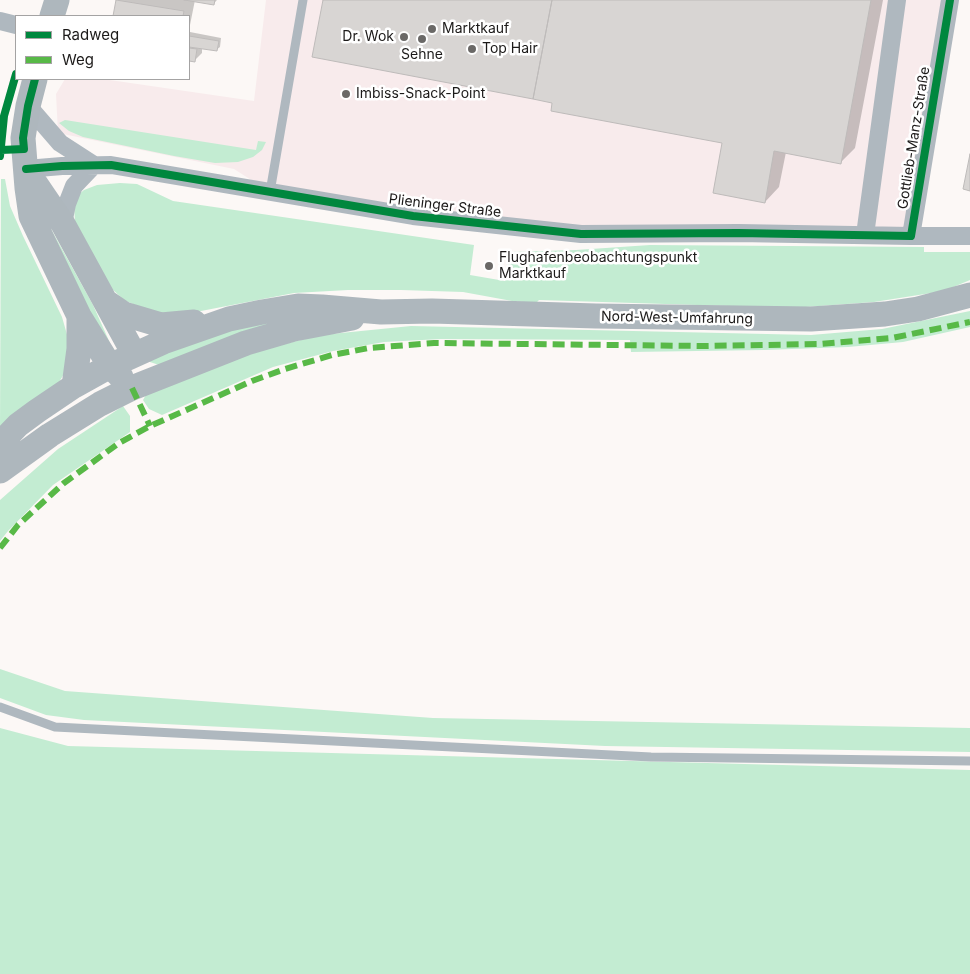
<!DOCTYPE html>
<html>
<head>
<meta charset="utf-8">
<style>
	body { margin:0 }
	#map { position:relative; width:970px; height:974px; overflow:hidden; background:#fcf8f6; font-family:Inter,sans-serif }
	canvas { display:block }
	.legend { position:absolute; left:15px; top:15px; width:175px; height:65px; box-sizing:border-box; background:#fff; border:1px solid #a4a3a3; margin:0; padding:6px 9px; list-style:none; font-size:15px; color:#1c1a19 }
	.legend li { display:flex; align-items:center; gap:10px; height:25px }
	.legend b { width:25px; border:1px solid #a4a3a3 }
</style>
</head>
<body>
<div id="map">
<canvas width="970" height="974"></canvas>
<ul class="legend">
<li><b style="height:6px;background:#00873e"></b>Radweg</li>
<li><b style="height:6px;background:#58b947"></b>Weg</li>
</ul>
</div>
<script>
const ctx = document.querySelector('canvas').getContext('2d');
ctx.lineJoin = 'round';
function fill(path, color) { ctx.fillStyle = color; ctx.fill(path, 'evenodd'); }
const shape = rows => new Path2D(rows.map(r => 'M' + r).join(''));
function strokePath(path, color, width, dash) { ctx.strokeStyle = color; ctx.lineWidth = width; ctx.lineCap = dash ? 'butt' : 'round'; ctx.setLineDash(dash || []); ctx.stroke(path); }
function label(font, color, halo, rows, align = 'center') {
  ctx.font = font + ' Inter,sans-serif'; ctx.lineWidth = 5; ctx.setLineDash([]); ctx.textBaseline = 'middle'; ctx.strokeStyle = halo; ctx.fillStyle = color; for (const [text, x, y, turn = 0] of rows) {
    ctx.save(); ctx.translate(x, y); ctx.rotate((+turn || 0) * Math.PI / 180); ctx.textAlign = isNaN(turn) ? turn : align; if (halo) ctx.strokeText(text, 0, 0); ctx.fillText(text, 0, 0); ctx.restore();
  }
}
fill(shape([
	[266,0,950,0,911,236,638,233,270,192,234,169,58,133,56,94,65,79,103,79,254,101]
]), '#f8ebec');
fill(shape([
	[65,120,256,150,258,141,266,142,262,150,253,157,238,162,215,163,174,156,83,137,69,131,59,123],
	[1,179,5,179,10,206,23,236,62,317,68,338,65,372,58,384,0,429],
	[120,183,137,184,173,201,474,245,470,275,505,281,510,252,576,250,650,245,924,247,924,252,970,252,970,280,944,291,874,302,792,308,539,300,536,303,512,301,463,292,401,290,348,290,294,293,201,311,183,316,162,317,124,300,111,288,75,222,74,206,78,195,84,190,97,185],
	[46,220,93,305,110,343,106,348],
	[970,311,970,327,903,342,848,347,764,350,631,352,630,340,441,339,384,342,333,351,273,367,162,415,149,409,143,400,147,393,244,354,321,335,411,326,811,335,882,329],
	[272,322,275,323,159,365,150,362,149,359,217,332],
	[123,406,130,416,130,432,53,485,8,531,0,541,0,500,58,449],
	[0,669,65,691,433,718,970,728,970,752,605,746,84,720,46,715,0,698],
	[0,728,68,746,970,770,970,974,0,974]
]), '#c3ecd2');
fill(shape([
	[118,0,217,0,214,3,195,0,190,25,189,27,189,16,115,16],
	[324,0,883,0,855,148,840,163,786,152,779,187,765,202,723,142],
	[190,32,221,38,220,47,216,50,202,48,202,53,194,61,189,60]
]), '#0003');
const building = shape([
	[116,0,184,11,183,16,113,16,116,0],
	[184,0,215,0,214,5,184,0],
	[323,0,552,0,533,99,312,57,323,0],
	[552,0,871,0,841,164,774,151,765,203,713,193,722,143,551,111,552,103,533,99,552,0],
	[189,36,219,41,217,51,189,47,189,36],
	[189,48,197,49,195,62,189,61,189,48],
	[970,154,970,191,963,189,970,154]
]);
fill(building, '#d8d5d3');
strokePath(building, '#bebbba', 1);
strokePath(shape([
	[270,192,303,0],
	[0,707,55,727,651,757,970,761]
]), '#afb8bf', 9);
strokePath(shape([
	[0,21,16,25],
	[28,106,60,143,94,165],
	[26,169,62,166,111,165,413,216,581,234,738,233,911,236,950,0],
	[63,224,67,204,74,186,94,165],
	[865,235,897,0],
	[911,236,970,236]
]), '#afb8bf', 18);
strokePath(shape([
	[52,16,57,0],
	[35,79,28,106,23,138,27,188,31,216,79,316,110,366,121,377],
	[27,171,63,224,134,354],
	[105,301,124,314,161,325,194,322],
	[74,386,79,349,79,316],
	[0,444,18,425,37,411,74,386,110,366,163,342,229,319,262,312,298,306,322,307,381,312,432,311,596,316,811,319,885,314,918,309,970,295],
	[0,471,50,435,100,404,132,388,246,343,294,329,352,318]
]), '#aeb7bd', 25);
strokePath(shape([
	[132,388,150,426],
	[0,548,18,525,64,483,119,443,150,426,252,381,285,369,332,355,369,348,434,343,703,346,820,344,892,338,970,322]
]), '#58b947', 6, [12, 6]);
strokePath(shape([
	[1,150,24,149,23,138,28,106,35,79],
	[0,156,4,116,16,74],
	[26,169,62,166,111,165,413,216,581,234,738,233,911,236,950,0]
]), '#00873e', 8);
for (const [x, y, r, color] of [
	[432,29,5,"#6a6866"],
	[404,37,5,"#6a6866"],
	[422,39,5,"#6a6866"],
	[472,49,5,"#6a6866"],
	[346,94,5,"#6a6866"],
	[489,266,5,"#6a6866"]
]) { const dot = new Path2D(); dot.arc(x, y, r, 0, 2 * Math.PI); ctx.fillStyle = color; ctx.fill(dot); strokePath(dot, '#fff', 2); }
label('14px', '#1c1a19', '#fff', [
	["Marktkauf",442,29],
	["Dr. Wok",394,37,"right"],
	["Top Hair",482,49],
	["Sehne",422,55,"center"],
	["Imbiss-Snack-Point",356,94],
	["Flughafenbeobachtungspunkt",499,258],
	["Marktkauf",499,274]
], 'left');
label('14px', '#1c1a19', '#fff', [
	["Gottlieb-Manz-Straße",914,138,-81],
	["Plieninger Straße",445,206,7],
	["Nord-West-Umfahrung",677,318,1]
]);
</script>
</body>
</html>
